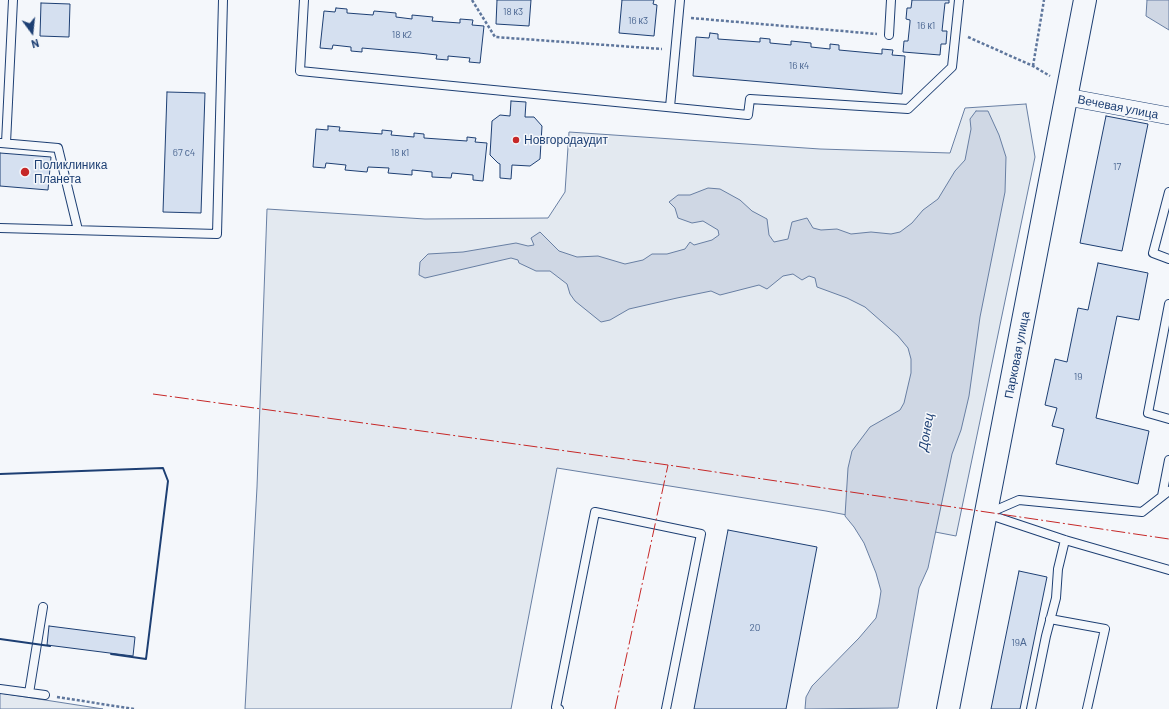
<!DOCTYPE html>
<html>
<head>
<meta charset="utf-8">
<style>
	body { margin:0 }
	#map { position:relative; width:1169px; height:709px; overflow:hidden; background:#f4f7fb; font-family:Barlow,sans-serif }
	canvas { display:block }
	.north { position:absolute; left:12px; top:12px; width:40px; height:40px; -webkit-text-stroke:3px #f4f7fb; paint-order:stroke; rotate:165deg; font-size:11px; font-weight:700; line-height:16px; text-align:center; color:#1d3f73 }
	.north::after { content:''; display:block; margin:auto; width:14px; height:18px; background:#1d3f73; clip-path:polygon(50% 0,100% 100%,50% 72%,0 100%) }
</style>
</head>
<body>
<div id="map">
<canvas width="1169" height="709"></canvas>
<div class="north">N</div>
</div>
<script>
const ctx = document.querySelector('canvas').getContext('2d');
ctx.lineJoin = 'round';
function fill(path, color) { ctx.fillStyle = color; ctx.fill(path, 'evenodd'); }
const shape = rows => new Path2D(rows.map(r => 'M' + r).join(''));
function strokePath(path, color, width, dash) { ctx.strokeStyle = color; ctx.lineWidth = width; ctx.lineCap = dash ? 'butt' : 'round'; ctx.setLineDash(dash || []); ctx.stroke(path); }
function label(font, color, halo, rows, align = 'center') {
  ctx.font = font + ' Barlow,sans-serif'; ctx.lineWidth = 3; ctx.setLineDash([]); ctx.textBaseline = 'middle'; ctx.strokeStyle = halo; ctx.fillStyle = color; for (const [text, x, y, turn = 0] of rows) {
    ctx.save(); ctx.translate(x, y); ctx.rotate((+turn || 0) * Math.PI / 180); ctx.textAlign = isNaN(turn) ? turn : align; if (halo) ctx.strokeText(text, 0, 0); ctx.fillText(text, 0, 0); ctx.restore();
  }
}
const green = shape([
	[1026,104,1035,157,956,536,826,511,557,468,511,709,245,709,257,487,267,209,425,219,548,218,565,192,569,132,820,149,950,153,965,108,1026,104],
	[0,693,103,709,0,709,0,693]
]);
fill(green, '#e3e9f0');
strokePath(green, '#687fa3', 1);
const water = shape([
	[1147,0,1169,0,1169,30,1146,16,1147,0],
	[976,111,988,111,999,135,1006,157,1005,192,980,317,969,396,961,430,952,454,928,568,919,588,898,708,805,709,806,697,812,686,859,638,876,618,879,604,881,591,876,573,864,543,854,527,845,516,848,468,852,451,870,427,900,410,904,403,911,373,911,359,908,348,898,336,865,307,847,298,817,287,815,278,809,276,802,280,793,274,783,276,767,289,759,285,720,295,711,291,677,298,629,309,610,320,601,322,575,301,570,294,567,284,550,271,536,271,519,263,518,260,511,258,425,278,419,275,420,262,428,254,463,252,516,243,528,246,534,245,531,238,540,232,559,251,577,257,598,256,625,264,643,260,652,254,667,254,685,249,690,242,694,245,712,240,719,235,718,230,703,221,692,223,678,218,675,208,669,202,678,195,690,195,708,188,720,189,740,200,752,211,767,219,769,235,774,242,788,239,792,222,807,218,813,228,821,230,837,229,851,234,871,232,891,234,900,232,912,223,923,210,938,199,955,171,965,160,971,129,970,119,976,111]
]);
fill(water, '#cfd7e4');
strokePath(water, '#687fa3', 1);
const building = shape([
	[497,0,531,0,529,26,496,24,497,0],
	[622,0,654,0,653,4,657,5,654,36,619,33,622,0],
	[912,0,949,0,949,3,945,3,942,31,947,31,946,44,941,44,940,55,903,52,904,41,908,41,910,22,910,20,906,19,907,8,911,8,912,0],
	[41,3,70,4,69,37,40,36,41,3],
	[336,8,347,9,347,13,373,15,374,11,396,13,396,17,412,19,412,15,433,17,432,21,460,23,460,19,473,20,472,25,484,26,480,63,469,62,470,58,448,56,448,60,436,59,437,55,419,53,362,48,362,52,351,51,351,47,333,45,332,49,320,48,324,11,335,12,336,8],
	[710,33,718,34,718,39,760,42,760,38,770,39,770,43,791,45,791,41,811,43,811,47,830,49,830,44,839,45,839,50,882,54,882,49,893,50,892,55,905,56,902,94,693,76,696,37,709,38,710,33],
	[167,92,205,93,201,213,163,212,167,92],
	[511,101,526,102,525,117,534,117,542,126,540,159,530,166,512,165,511,179,500,178,500,164,498,163,490,155,492,121,500,115,510,116,511,101],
	[1106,116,1148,124,1122,251,1080,243,1106,116],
	[328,126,340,127,339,131,342,131,382,134,382,130,392,131,391,135,414,137,414,133,424,134,424,138,467,141,467,137,476,138,475,142,487,143,483,181,473,180,473,175,452,173,451,178,432,177,432,172,412,170,412,175,388,173,389,168,368,167,367,172,345,170,346,165,326,163,325,168,313,167,316,129,328,130,328,126],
	[0,153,51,157,48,190,0,186,0,153],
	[1098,263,1148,273,1139,320,1117,316,1096,418,1149,431,1138,484,1056,464,1064,429,1052,426,1057,408,1045,405,1055,359,1067,362,1078,308,1088,310,1098,263],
	[728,530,817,547,786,709,694,709,728,530],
	[1019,571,1047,577,1020,709,991,709,1019,571],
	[49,626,135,637,133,656,47,645,49,626]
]);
fill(building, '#d5e0f0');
strokePath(building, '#1d3f73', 1);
const lane = shape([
	[304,0,300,71,748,115,750,99,908,109,952,67,959,0],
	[889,35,891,0],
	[670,107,680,0],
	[1,143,58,148,78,230],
	[6,143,13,0],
	[1169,192,1153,253,1169,259],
	[0,228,217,234,223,0],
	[1169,304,1148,413,1169,419],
	[1162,496,1169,460],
	[989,513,1019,500,1142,512,1169,491],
	[987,514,1065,540,1169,570],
	[1050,619,1105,629,1087,709],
	[0,689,45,695],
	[29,693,43,607],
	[559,709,556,707,595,512,701,534,666,709],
	[1031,709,1046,636,1056,598,1058,569,1065,540]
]);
const street = shape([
	[1067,97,1169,116]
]);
const secondary = shape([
	[948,709,1085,0]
]);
strokePath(lane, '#1d3f73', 10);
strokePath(street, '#1d3f73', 18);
strokePath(secondary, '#1d3f73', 24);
strokePath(shape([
	[472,0,495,37,662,49],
	[691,18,877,34],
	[968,37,1033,66,1050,76],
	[1033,66,1044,0],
	[57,697,134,709]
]), '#5e769c', 2.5, [3, 2]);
strokePath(lane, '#f4f7fb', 8);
strokePath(street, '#f4f7fb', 17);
strokePath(secondary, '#f4f7fb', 22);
strokePath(shape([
	[0,474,163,468,168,481,146,659,111,654],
	[0,639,50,646]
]), '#1d3f73', 2);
strokePath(shape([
	[153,394,668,465,1169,539],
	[615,709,668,465]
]), '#c62828', 1, [14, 3, 2, 3]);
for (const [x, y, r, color] of [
	[516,140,4,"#c62828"],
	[25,172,5,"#c62828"]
]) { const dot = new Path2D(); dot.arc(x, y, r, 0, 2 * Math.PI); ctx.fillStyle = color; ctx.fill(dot); strokePath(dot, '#f4f7fb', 1.5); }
label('10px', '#4b6792', null, [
	["18 к3",513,12],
	["16 к3",638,21],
	["16 к1",926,26],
	["18 к2",402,35],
	["16 к4",799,66],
	["67 с4",184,153],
	["18 к1",400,153],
	["17",1117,167],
	["19",1078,377],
	["20",755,628],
	["19А",1019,643]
]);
label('12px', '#1d3f73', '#f4f7fb', [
	["Вечевая улица",1118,107,11],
	["Парковая улица",1017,355,-79]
]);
label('12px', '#1d3f73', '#f4f7fb', [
	["Новгородаудит",524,140],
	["Поликлиника",34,165],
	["Планета",34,179]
], 'left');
label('italic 13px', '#1d3f73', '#f4f7fb', [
	["Донец",926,432,-80]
]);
</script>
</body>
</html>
